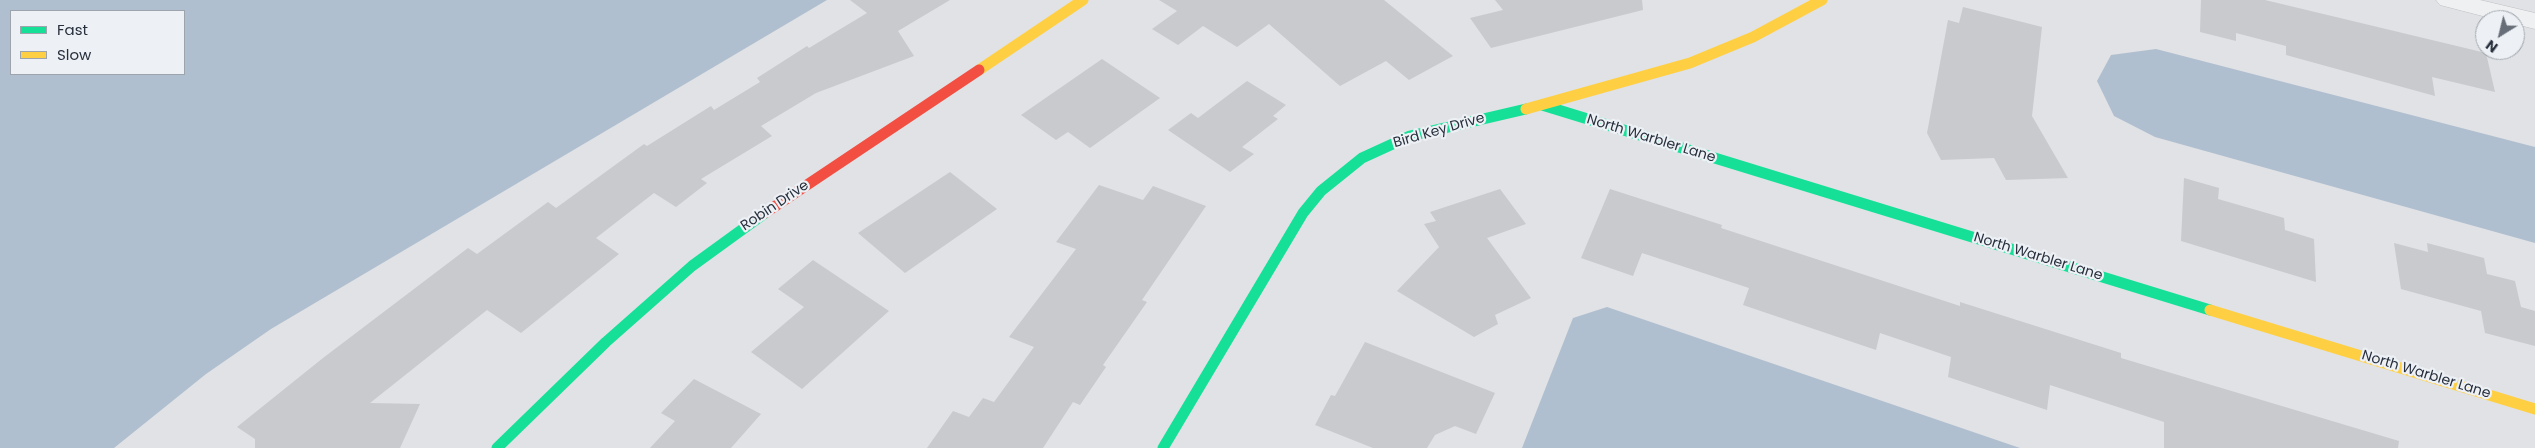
<!DOCTYPE html>
<html>
<head>
<meta charset="utf-8">
<style>
	body { margin:0 }
	#map { position:relative; width:2535px; height:448px; overflow:hidden; background:#e0e2e5; font-family:Poppins,sans-serif }
	canvas { display:block }
	.legend { position:absolute; left:10px; top:10px; width:175px; height:65px; box-sizing:border-box; background:#edf1f5; border:1px solid #9ea4ab; margin:0; padding:6px 9px; list-style:none; font-size:15px; color:#28303d }
	.legend li { display:flex; align-items:center; gap:10px; height:25px }
	.legend b { width:25px; border:1px solid #9ea4ab }
	.north { position:absolute; left:2475px; top:10px; width:50px; height:50px; box-sizing:border-box; background:#edf1f5; border:1px solid #9ea4ab; border-radius:50%; rotate:216deg; font-size:14px; font-weight:700; line-height:20px; text-align:center; color:#28303d }
	.north::after { content:''; display:block; margin:auto; width:18px; height:22px; background:#686e78; clip-path:polygon(50% 0,100% 100%,50% 72%,0 100%) }
</style>
</head>
<body>
<div id="map">
<canvas width="2535" height="448"></canvas>
<ul class="legend">
<li><b style="height:6px;background:#16e098"></b>Fast</li>
<li><b style="height:6px;background:#ffcf43"></b>Slow</li>
</ul>
<div class="north">N</div>
</div>
<script>
const ctx = document.querySelector('canvas').getContext('2d');
ctx.lineJoin = 'round';
function fill(path, color) { ctx.fillStyle = color; ctx.fill(path, 'evenodd'); }
const shape = rows => new Path2D(rows.map(r => 'M' + r).join(''));
function strokePath(path, color, width, dash) { ctx.strokeStyle = color; ctx.lineWidth = width; ctx.lineCap = dash ? 'butt' : 'round'; ctx.setLineDash(dash || []); ctx.stroke(path); }
function label(font, color, halo, rows, align = 'center') {
  ctx.font = font + ' Poppins,sans-serif'; ctx.lineWidth = 4.5; ctx.setLineDash([]); ctx.textBaseline = 'middle'; ctx.strokeStyle = halo; ctx.fillStyle = color; for (const [text, x, y, turn = 0] of rows) {
    ctx.save(); ctx.translate(x, y); ctx.rotate((+turn || 0) * Math.PI / 180); ctx.textAlign = isNaN(turn) ? turn : align; if (halo) ctx.strokeText(text, 0, 0); ctx.fillText(text, 0, 0); ctx.restore();
  }
}
fill(shape([
	[0,0,827,0,271,329,206,374,114,448,0,448],
	[184,11,184,74,11,74,11,11],
	[2156,49,2535,147,2535,243,2155,137,2114,116,2097,81,2111,55],
	[1607,307,2020,448,1522,448,1573,318]
]), '#b0bfcf');
fill(shape([
	[850,0,950,0,898,31,914,56,816,93,761,126,772,136,701,179,707,183,676,207,654,193,596,238,619,254,521,333,487,310,370,403,420,404,400,448,255,448,255,439,237,427,323,358,468,248,477,254,548,202,556,208,644,144,647,146,711,106,714,110,760,82,757,78,807,46,809,48,867,13],
	[1159,0,1384,0,1453,56,1409,80,1386,61,1340,86,1269,24,1237,47,1203,26,1178,45,1152,29,1177,11],
	[1495,0,1642,0,1643,10,1491,48,1470,18,1503,10],
	[2201,0,2265,0,2486,53,2495,92,2432,77,2435,96,2286,55,2286,46,2236,33,2236,41,2200,32],
	[1963,7,2042,27,2032,116,2068,178,2006,180,1994,158,1941,160,1927,133,1948,20,1959,23],
	[1102,59,1160,98,1090,148,1068,132,1056,140,1021,115],
	[1247,81,1286,105,1273,116,1278,119,1242,147,1254,154,1230,172,1168,130,1191,113,1198,118],
	[950,172,997,209,905,273,858,233],
	[2184,178,2219,188,2218,199,2284,218,2285,230,2314,239,2316,282,2181,241],
	[1099,185,1143,200,1153,186,1206,206,1142,300,1147,302,1103,365,1106,367,1080,405,1073,402,1043,448,927,448,953,411,969,417,983,398,994,402,1034,347,1009,337,1076,249,1056,242],
	[1500,189,1526,224,1487,238,1531,298,1495,315,1498,324,1474,337,1397,291,1439,247,1424,224,1436,221,1430,212],
	[1610,189,1722,225,1721,228,1960,306,1960,302,2121,353,2121,358,2399,441,2398,448,2164,448,2164,422,2050,385,2047,410,1948,377,1951,357,1880,333,1876,350,1743,305,1749,288,1642,253,1633,276,1581,258],
	[2394,243,2428,252,2427,243,2484,258,2487,274,2515,281,2521,307,2535,311,2535,346,2485,333,2481,311,2401,289],
	[813,260,889,311,802,389,751,352,804,307,778,289],
	[1365,342,1495,393,1476,434,1455,426,1435,435,1427,448,1373,448,1315,425,1331,395,1335,396],
	[694,379,761,414,731,448,650,448,675,421,661,413]
]), '#c8cacd');
const street = shape([
	[2436,0,2480,0,2535,13,2535,29,2515,24,2515,20,2498,20,2440,5,2436,0]
]);
strokePath(street, '#bec0c3', 1);
fill(street, '#eff0f1');
strokePath(shape([
	[1542,105,2210,310],
	[497,448,606,342,692,266,765,213],
	[1163,448,1303,213,1321,191,1362,158,1410,136,1526,109]
]), '#16e098', 11);
strokePath(shape([
	[979,70,1083,0],
	[1526,109,1690,63,1753,37,1822,0],
	[2210,310,2535,409]
]), '#ffcf43', 11);
strokePath(shape([
	[765,213,979,70]
]), '#f24e42', 11);
label('14px', '#28303d', '#edf1f5', [
	["Bird Key Drive",1439,131,-16],
	["North Warbler Lane",1651,139,17],
	["Robin Drive",775,206,-34],
	["North Warbler Lane",2038,257,17],
	["North Warbler Lane",2426,375,17]
]);
</script>
</body>
</html>
